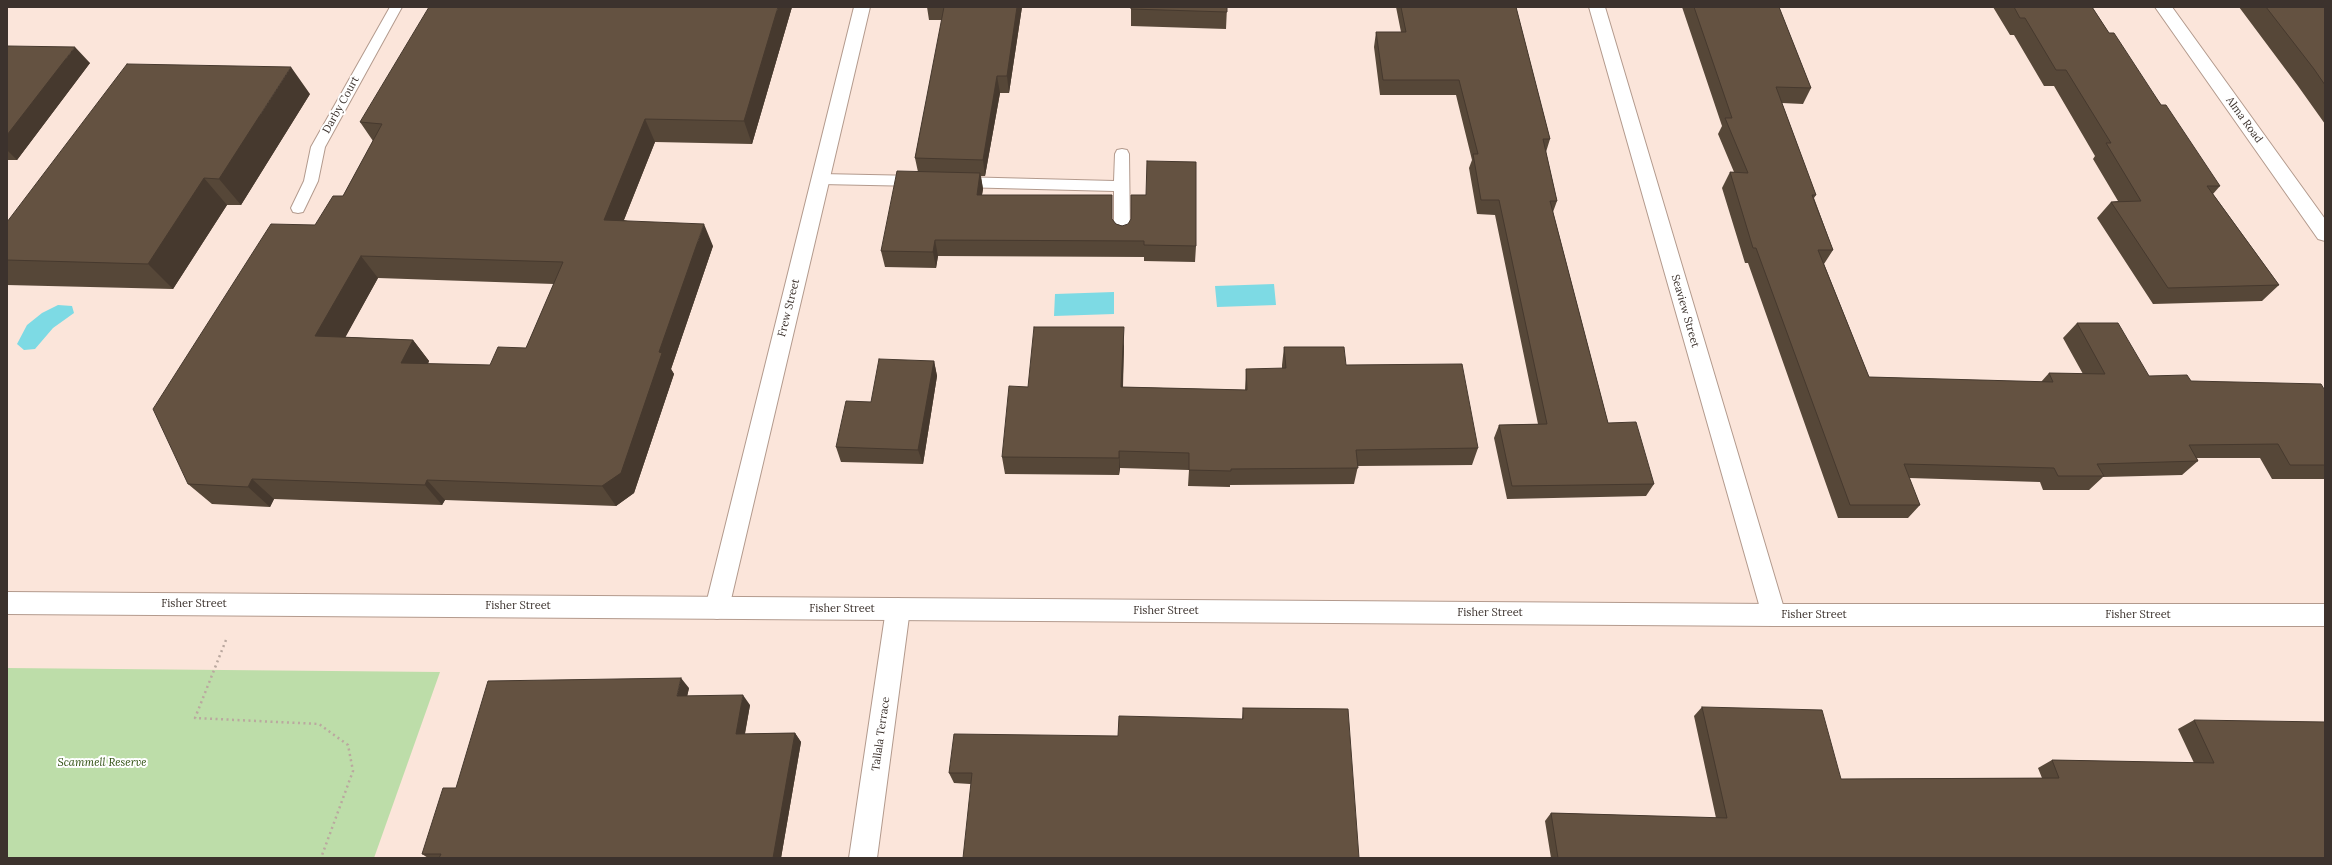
<!DOCTYPE html>
<html>
<head>
<meta charset="utf-8">
<style>
	body { margin:0 }
	#map { position:relative; width:2332px; height:865px; overflow:hidden; background:#fbe5da; font-family:Lora,serif }
	canvas { display:block }
	.frame { position:absolute; inset:0; border:8px solid #3c322d; pointer-events:none }
</style>
</head>
<body>
<div id="map">
<canvas width="2332" height="865"></canvas>
<div class="frame"></div>
</div>
<script>
const ctx = document.querySelector('canvas').getContext('2d');
ctx.lineJoin = 'round';
function fill(path, color) { ctx.fillStyle = color; ctx.fill(path, 'evenodd'); }
const shape = rows => new Path2D(rows.map(r => 'M' + r).join(''));
function strokePath(path, color, width, dash) { ctx.strokeStyle = color; ctx.lineWidth = width; ctx.lineCap = dash ? 'butt' : 'round'; ctx.setLineDash(dash || []); ctx.stroke(path); }
function label(font, color, halo, rows, align = 'center') {
  ctx.font = font + ' Lora,serif'; ctx.lineWidth = 4; ctx.setLineDash([]); ctx.textBaseline = 'middle'; ctx.strokeStyle = halo; ctx.fillStyle = color; for (const [text, x, y, turn = 0] of rows) {
    ctx.save(); ctx.translate(x, y); ctx.rotate((+turn || 0) * Math.PI / 180); ctx.textAlign = isNaN(turn) ? turn : align; if (halo) ctx.strokeText(text, 0, 0); ctx.fillText(text, 0, 0); ctx.restore();
  }
}
fill(shape([
	[7,668,440,672,374,858,7,858]
]), '#bddda9');
fill(shape([
	[1274,284,1276,305,1217,307,1215,286],
	[1114,292,1114,314,1054,316,1055,294],
	[58,305,72,306,74,313,53,328,35,349,24,350,17,344,27,325,42,313]
]), '#7ddae4');
const lane = shape([
	[390,7,402,7,325,147,318,181,305,208,303,212,298,213,293,212,291,208,304,181,311,147,390,7],
	[1122,149,1127,150,1129,154,1130,235,1127,239,1122,241,1117,239,1114,235,1114,191,959,187,954,186,952,182,954,178,959,177,1114,181,1115,154,1117,150,1122,149],
	[821,174,918,176,923,177,925,181,923,185,918,186,821,184,816,183,814,179,816,175,821,174]
]);
const street = shape([
	[854,7,870,7,729,608,726,616,717,619,708,616,705,608,854,7],
	[1589,7,1605,7,1786,615,1783,623,1774,626,1765,623,1762,615,1589,7],
	[2155,7,2172,7,2325,219,2325,241,2318,239,2155,7],
	[898,598,907,601,910,609,877,858,849,858,886,609,889,601,898,598]
]);
const secondary = shape([
	[7,592,1774,604,2325,604,2325,626,1774,626,7,614,7,592]
]);
strokePath(lane, '#b39a8d', 2);
strokePath(street, '#b39a8d', 2);
strokePath(secondary, '#b39a8d', 2);
strokePath(shape([
	[226,640,195,718,319,724,348,745,353,771,321,858]
]), '#baa89f', 2.5, [2, 3.5]);
fill(lane, '#fff');
fill(street, '#fff');
fill(secondary, '#fff');
fill(shape([
	[792,7,752,144,655,142,624,220,713,246,671,369,674,374,634,493,616,506,445,500,442,505,274,499,270,507,212,504,188,484,315,225,343,196,373,141,360,122],
	[378,278,554,284,526,348,490,365,428,364,429,361,413,340,345,337],
	[927,7,1022,7,1009,93,1000,93,985,176,981,176,983,189,982,195,1112,195,1112,220,1116,224,1196,246,1195,262,1144,261,1144,257,938,256,936,268,885,267,881,251,918,172,915,158,942,20,929,20],
	[1227,7,1226,29,1131,26,1131,9],
	[1396,7,1516,7,1550,139,1546,152,1557,201,1553,212,1608,423,1654,484,1646,496,1507,499,1494,438,1499,425,1538,424,1495,215,1477,214,1469,168,1472,160,1456,95,1380,95,1374,47,1376,32,1401,32],
	[1682,7,1779,7,1811,88,1803,104,1782,103,1816,195,1814,198,1833,250,1824,264,1869,377,2041,382,2049,373,2083,374,2063,338,2077,323,2149,376,2191,381,2325,389,2325,479,2272,479,2260,458,2197,458,2198,461,2182,475,2103,477,2089,490,2043,490,2040,482,1909,478,1920,505,1908,518,1838,518,1748,263,1745,263,1722,188,1730,172,1734,172,1718,134,1722,126],
	[1993,7,2092,7,2109,33,2220,186,2213,194,2279,285,2262,301,2153,304,2097,218,2111,202,2118,201,2093,159,2095,156,2054,86,2044,86,2014,35,2010,35],
	[2239,7,2325,7,2325,124,2298,86],
	[7,46,90,63,17,160,7,160],
	[310,94,241,205,227,205,173,289,7,285,7,222],
	[1124,345,1123,387,1245,390,1246,369,1282,369,1282,365,1284,347,1346,365,1478,448,1472,465,1358,466,1354,484,1230,485,1230,487,1188,486,1189,470,1120,468,1119,475,1005,474,1002,457,1028,387],
	[934,361,937,376,923,464,841,462,836,447,871,402],
	[689,688,687,696,750,705,745,734,795,733,801,742,781,858,428,858,422,854],
	[1702,707,1841,779,2042,778,2038,768,2052,760,2194,763,2178,729,2194,720,2325,858,1551,858,1545,821,1551,813,1716,818,1694,716],
	[1243,708,1348,709,970,784,954,783,949,773,1118,736,1242,719]
]), '#564738');
fill(shape([
	[778,7,792,7,752,144,744,121],
	[1017,7,1022,7,1009,93,1007,76],
	[75,47,90,63,17,160,7,150,7,135],
	[291,67,310,94,241,205,219,179],
	[997,76,1000,93,985,176,983,160],
	[645,119,655,142,615,242,604,220],
	[980,173,983,189,979,211,977,195],
	[204,178,227,205,173,289,148,264],
	[704,224,713,246,671,369,674,374,634,493,616,506,602,486,659,352],
	[935,240,938,256,936,268,933,252],
	[361,256,378,278,334,358,315,336],
	[1124,327,1124,345,1122,404,1121,387],
	[413,340,429,361,418,384,401,363],
	[934,361,937,376,923,464,918,450],
	[1119,451,1120,468,1119,475],
	[252,479,274,499,270,507,248,487],
	[427,480,445,500,442,505,425,485],
	[681,678,689,688,685,706,677,696],
	[743,695,750,705,743,743,736,734],
	[795,733,801,742,781,858,773,858]
]), '#46392e');
const building = shape([
	[429,7,778,7,744,121,645,119,604,220,704,224,659,352,662,353,621,473,602,486,427,480,425,485,252,479,248,487,188,484,153,409,271,224,315,225,333,196,343,196,382,124,360,122,429,7],
	[361,256,563,262,526,348,498,347,490,365,401,363,413,340,315,336,361,256],
	[944,7,1017,7,1007,76,997,76,983,160,915,158,944,7],
	[1131,7,1227,7,1227,12,1131,9,1131,7],
	[1401,7,1516,7,1550,139,1543,139,1557,201,1550,201,1608,423,1636,422,1654,484,1512,486,1499,425,1547,424,1499,200,1481,200,1473,154,1478,154,1459,80,1383,80,1376,32,1406,32,1401,7],
	[1694,7,1779,7,1811,88,1776,87,1816,195,1812,195,1833,250,1818,250,1869,377,2053,382,2049,373,2105,374,2077,323,2118,323,2149,376,2187,375,2191,381,2321,384,2324,389,2325,389,2325,465,2290,465,2278,444,2189,445,2198,461,2097,464,2104,476,2058,476,2054,468,1904,464,1920,505,1850,505,1756,248,1753,248,1730,172,1748,173,1725,118,1732,118,1694,7],
	[2014,7,2092,7,2109,33,2114,33,2161,105,2166,105,2220,186,2207,186,2279,285,2168,288,2111,202,2141,201,2106,143,2111,143,2066,70,2056,70,2025,18,2020,18,2014,7],
	[2266,7,2325,7,2325,85,2314,69,2266,7],
	[7,46,75,47,7,135,7,46],
	[127,64,291,67,219,179,204,178,148,264,7,260,7,222,127,64],
	[1147,161,1196,162,1196,246,1144,245,1144,241,935,240,933,252,881,251,897,171,980,173,977,195,1112,195,1112,219,1116,224,1122,226,1128,224,1131,219,1131,195,1146,195,1147,161],
	[1034,327,1124,327,1121,387,1247,390,1246,369,1286,368,1284,347,1344,347,1346,365,1462,364,1478,448,1356,450,1358,468,1231,469,1231,471,1189,470,1189,453,1119,451,1119,458,1002,457,1009,386,1028,387,1034,327],
	[879,359,934,361,918,450,836,447,846,401,871,402,879,359],
	[681,678,677,696,743,695,736,734,795,733,773,858,439,858,441,854,422,854,443,788,456,788,488,681,681,678],
	[1702,707,1822,710,1841,779,2059,778,2052,760,2214,763,2194,720,2325,722,2325,858,1558,858,1551,813,1727,818,1702,707],
	[1243,708,1348,709,1359,858,963,858,972,773,949,773,954,734,1118,736,1119,716,1243,719,1243,708]
]);
fill(building, '#645241');
strokePath(building, '#46392e', 1);
label('11px', '#3c322d', '#fff', [
	["Darby Court",341,105,-61],
	["Alma Road",2244,120,54],
	["Frew Street",789,308,-76],
	["Seaview Street",1685,311,74],
	["Fisher Street",194,604],
	["Fisher Street",518,606],
	["Fisher Street",842,609],
	["Fisher Street",1166,611],
	["Fisher Street",1490,613],
	["Fisher Street",1814,615],
	["Fisher Street",2138,615],
	["Tallala Terrace",881,734,-82]
]);
label('italic 11px', '#2d4d0e', '#fff', [
	["Scammell Reserve",102,763]
]);
</script>
</body>
</html>
